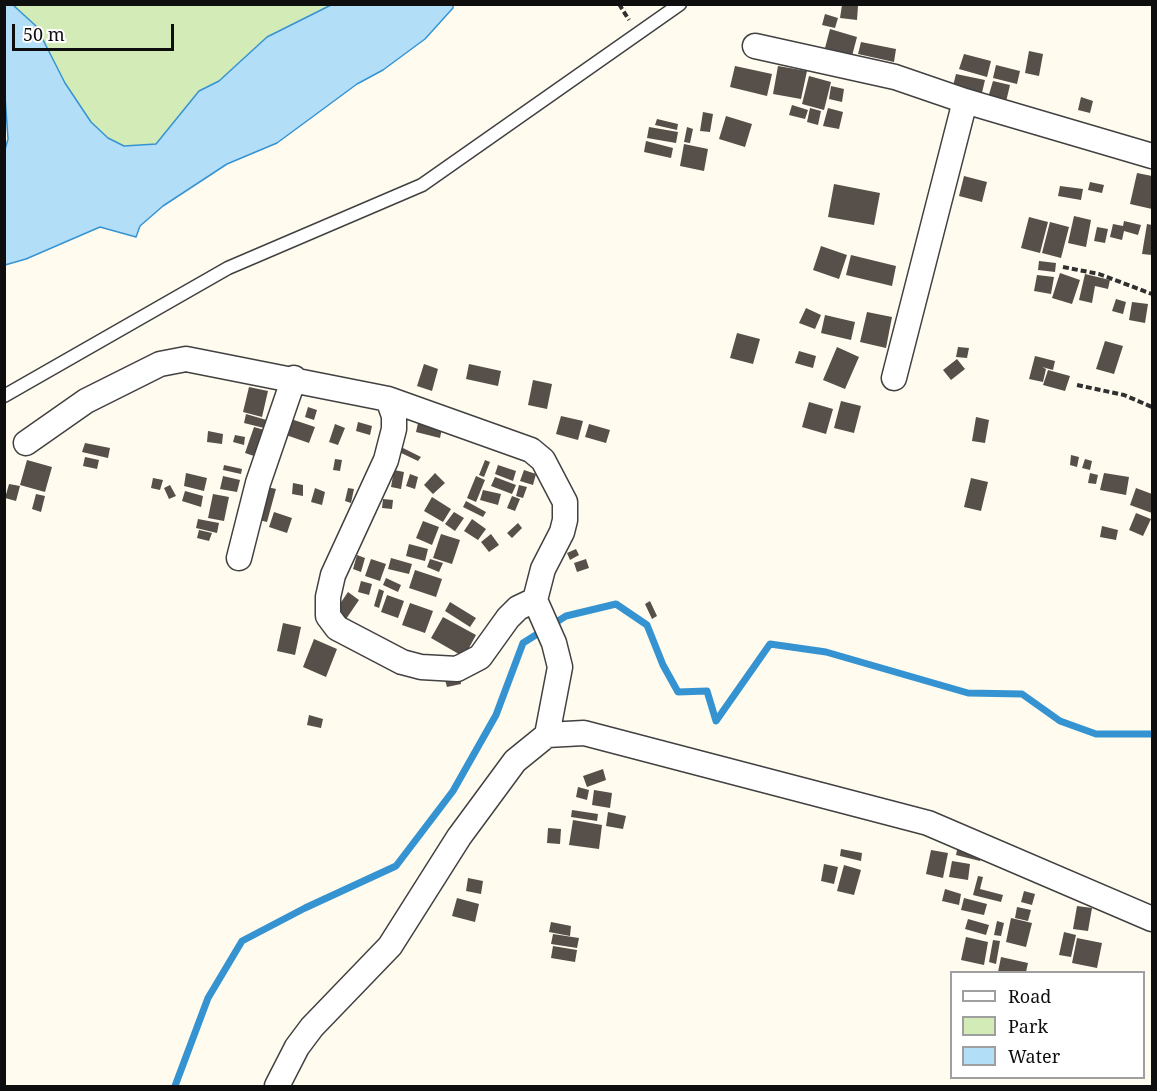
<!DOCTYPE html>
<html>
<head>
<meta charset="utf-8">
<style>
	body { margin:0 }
	#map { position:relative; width:1157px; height:1091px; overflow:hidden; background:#fffcef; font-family:"Noto Serif",serif }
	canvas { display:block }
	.frame { position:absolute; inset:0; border:6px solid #0e0e0e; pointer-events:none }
	.legend { position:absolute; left:950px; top:971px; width:195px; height:108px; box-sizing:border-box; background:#fff; border:2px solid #9f9f9f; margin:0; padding:8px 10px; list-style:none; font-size:18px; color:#0e0e0e }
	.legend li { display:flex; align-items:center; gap:12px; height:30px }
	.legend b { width:30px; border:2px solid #9f9f9f }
	.scale { position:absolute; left:12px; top:24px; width:162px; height:27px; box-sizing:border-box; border:3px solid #0e0e0e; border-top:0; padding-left:8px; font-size:18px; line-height:21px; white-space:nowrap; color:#0e0e0e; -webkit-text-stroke:4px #fff; paint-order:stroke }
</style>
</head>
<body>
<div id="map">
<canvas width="1157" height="1091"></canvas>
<div class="frame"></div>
<ul class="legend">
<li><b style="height:8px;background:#fff"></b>Road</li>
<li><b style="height:16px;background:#d2ebb7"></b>Park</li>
<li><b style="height:16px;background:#b2def8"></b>Water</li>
</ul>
<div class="scale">50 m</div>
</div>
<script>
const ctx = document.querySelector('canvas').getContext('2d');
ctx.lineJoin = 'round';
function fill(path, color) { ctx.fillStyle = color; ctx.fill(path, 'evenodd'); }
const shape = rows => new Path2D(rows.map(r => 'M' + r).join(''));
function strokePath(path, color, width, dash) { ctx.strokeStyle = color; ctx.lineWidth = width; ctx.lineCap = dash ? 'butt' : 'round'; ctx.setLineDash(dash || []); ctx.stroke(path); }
fill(shape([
	[13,5,331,5,267,37,219,81,199,91,156,144,123,146,108,138,91,122,65,83,36,27]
]), '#d2ebb7');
const water = shape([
	[5,4,13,5,36,26,65,83,91,122,108,138,124,146,156,144,199,91,219,81,267,37,331,5,453,5,453,8,425,39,383,70,357,84,277,143,227,164,163,206,140,226,136,237,100,227,26,259,5,265,4,153,8,139,4,82,5,4]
]);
fill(water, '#b2def8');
strokePath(water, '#3693d2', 1.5);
strokePath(shape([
	[175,1086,208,998,242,941,305,908,396,866,453,791,496,715,523,643,566,616,616,604,647,625,663,665,678,692,707,691,716,721,770,644,826,652,968,693,1022,694,1060,721,1096,734,1152,734]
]), '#3693d2', 7);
fill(shape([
	[842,5,858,6,857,20,840,18],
	[825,14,838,18,835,28,822,25],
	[830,29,857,37,852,56,825,48],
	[861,42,896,49,894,62,858,54],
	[1029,51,1043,54,1039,76,1025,73],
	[964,54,991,61,987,77,959,69],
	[996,65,1020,71,1017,84,993,78],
	[735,66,772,74,767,96,730,87],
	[778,66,807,71,801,99,773,94],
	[956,74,985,80,981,97,952,90],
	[809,76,831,82,824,110,802,104],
	[993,81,1010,85,1005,106,987,101],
	[831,86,844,89,842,102,829,99],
	[1081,97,1093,101,1090,113,1078,110],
	[792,105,808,110,805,119,789,115],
	[810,108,821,111,818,125,807,122],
	[828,108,843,112,839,129,823,126],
	[703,112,713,114,710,132,700,131],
	[726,116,752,124,745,147,719,139],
	[657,119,678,124,677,130,655,125],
	[649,127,678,132,676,143,647,138],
	[687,127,693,129,690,143,684,142],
	[646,141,673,148,671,158,644,152],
	[684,144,708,149,704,171,680,166],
	[1137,173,1152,176,1152,209,1130,204],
	[964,176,987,182,982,202,959,196],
	[1090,182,1104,185,1102,193,1088,190],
	[834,184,880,193,874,225,828,217],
	[1060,186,1083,189,1081,200,1058,196],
	[1074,216,1091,220,1086,247,1068,243],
	[1029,217,1048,222,1040,253,1021,248],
	[1124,221,1141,225,1138,235,1124,231,1122,240,1110,237,1113,224,1123,226],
	[1050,222,1069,227,1061,258,1042,253],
	[1147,224,1152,225,1152,255,1142,254],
	[1097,227,1108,229,1105,243,1094,241],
	[821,246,847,255,839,279,813,270],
	[851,255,896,266,892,286,846,275],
	[1039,261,1056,263,1055,272,1038,270],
	[1060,273,1080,280,1072,304,1052,298],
	[1085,274,1110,280,1108,289,1095,286,1092,303,1079,300],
	[1037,275,1054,277,1051,294,1034,291],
	[1116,299,1126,302,1123,314,1112,311],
	[1132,302,1148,304,1145,323,1129,320],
	[806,308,821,315,815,329,799,323],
	[867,312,892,317,886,348,860,342],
	[825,315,855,322,851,340,821,333],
	[737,333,760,339,753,364,730,358],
	[1105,341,1123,346,1114,374,1096,369],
	[837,347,859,357,845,389,823,380],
	[958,347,969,348,967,358,956,357],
	[799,351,816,356,813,368,795,363],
	[1035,356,1055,361,1053,370,1042,367,1046,369,1043,382,1029,379],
	[957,359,965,369,951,380,943,370],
	[424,364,438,369,432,391,417,386],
	[469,364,501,371,498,386,466,379],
	[1048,370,1070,376,1065,391,1043,385],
	[533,380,552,384,547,409,528,405],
	[249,387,268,391,262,417,243,412],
	[841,401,861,406,854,433,834,428],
	[809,402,833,409,826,434,802,427],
	[308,407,317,410,314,420,305,417],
	[246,414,270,421,268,429,244,423],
	[561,416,583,421,578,440,556,434],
	[976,417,989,420,985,443,972,441],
	[291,419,315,427,309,443,286,435],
	[358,422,372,426,370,435,356,431],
	[418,423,442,428,440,438,416,432],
	[335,424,345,428,338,445,329,442],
	[589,424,610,430,606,443,585,437],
	[254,427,275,433,266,460,245,453],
	[208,431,223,434,222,444,207,442],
	[235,435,245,437,244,445,233,442],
	[85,443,110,448,108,458,82,452],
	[399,446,421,457,418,461,397,451],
	[1071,455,1079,457,1077,467,1070,465],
	[85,457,99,460,97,469,83,466],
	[335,459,342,460,340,471,333,470],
	[1085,459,1092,461,1090,470,1082,468],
	[27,460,52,467,45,492,20,485],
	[485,460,490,462,484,477,479,475],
	[224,465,242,469,241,474,223,470],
	[498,465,516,471,513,481,495,474],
	[394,470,404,472,401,489,391,487],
	[524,470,536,474,533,485,520,481],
	[186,473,207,478,204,491,184,486],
	[435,473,445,483,433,494,424,485],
	[1090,473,1098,475,1096,484,1088,483],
	[1104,473,1129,477,1126,495,1100,490],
	[410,474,418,477,415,489,406,486],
	[223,476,240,480,237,492,220,489],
	[476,476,485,480,476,502,467,498],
	[495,477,516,485,512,494,491,486],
	[153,478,163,480,160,490,151,488],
	[971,478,988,482,981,511,964,507],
	[293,483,303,485,303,496,292,494],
	[9,484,20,486,16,501,5,498],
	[170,485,176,496,169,499,164,488],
	[259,485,276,489,267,522,251,518],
	[519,485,527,487,523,498,516,496],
	[315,488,325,492,322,505,311,502],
	[348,488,354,489,351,503,345,501],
	[1136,488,1152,494,1152,513,1130,505],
	[483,490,501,494,498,505,480,500],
	[185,491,203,496,201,507,182,501],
	[36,494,45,496,41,512,32,509],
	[213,494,229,497,224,521,208,518],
	[512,496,520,499,515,511,507,508],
	[432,497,451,509,443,522,424,511],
	[383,499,393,500,392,509,382,508],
	[466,501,486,512,483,517,463,507],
	[274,512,292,518,287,533,269,527],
	[454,512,464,518,455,531,445,524],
	[1136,513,1151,519,1143,536,1129,530],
	[198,519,219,523,217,533,196,528],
	[472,519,486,529,478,540,464,531],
	[423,521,439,527,432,545,416,538],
	[518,523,522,528,512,538,507,533],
	[1102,526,1118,530,1116,540,1100,537],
	[199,530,212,533,209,541,197,538],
	[441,534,460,540,452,564,433,558],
	[491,534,499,545,489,552,481,542],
	[409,544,428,549,425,561,406,556],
	[576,549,579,555,570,560,567,553],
	[357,555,365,558,361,572,353,569],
	[391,558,412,564,409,574,388,569],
	[371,559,386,564,380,581,365,576],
	[430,559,443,563,439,572,427,567],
	[586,559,589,568,577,572,574,563],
	[415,570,442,579,436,597,409,588],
	[386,578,401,585,398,592,383,585],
	[361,581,372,584,369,595,358,592],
	[379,589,384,591,379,608,374,606],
	[348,592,359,600,344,622,333,614],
	[387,595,404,601,398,618,381,612],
	[650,601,657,616,652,619,645,604],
	[450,602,476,618,470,627,445,611],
	[410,603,433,611,425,633,402,625],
	[443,617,476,635,464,657,431,638],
	[283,623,301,627,295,655,277,651],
	[314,639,337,649,326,677,303,667],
	[460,676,461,684,447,687,445,680],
	[309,715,323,719,321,728,307,725],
	[603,769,606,780,587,787,583,776],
	[578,787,589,790,587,800,576,797],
	[594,790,612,793,610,808,592,805],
	[572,810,598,814,597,821,571,817],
	[608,812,626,816,623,829,606,826],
	[573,820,602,825,599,849,569,845],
	[548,828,561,829,560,844,547,843],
	[958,845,983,851,980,861,956,855],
	[841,849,862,853,861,861,840,856],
	[931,850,948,853,943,878,926,874],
	[952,861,970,864,968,880,949,877],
	[824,864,838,867,834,884,821,881],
	[844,865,861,870,854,895,837,891],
	[978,876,983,877,980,889,1003,895,1001,902,973,895],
	[468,878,483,881,481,894,466,891],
	[945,889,961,894,959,905,942,901],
	[1024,891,1035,894,1032,905,1021,902],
	[457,898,479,904,475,922,452,916],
	[964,898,987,904,984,915,961,910],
	[1077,906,1092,908,1088,931,1073,929],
	[1017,907,1031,910,1028,921,1015,918],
	[1011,918,1032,923,1026,947,1006,942],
	[968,919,989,925,986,935,965,929],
	[997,921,1004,923,1001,936,994,935],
	[551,922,571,926,570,936,549,932],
	[1064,932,1076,935,1071,957,1059,955],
	[553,934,579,938,577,948,551,944],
	[966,937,988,942,984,965,961,960],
	[1077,938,1102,943,1097,968,1072,963],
	[993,940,1000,941,996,964,989,962],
	[553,946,577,950,575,962,551,958],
	[1001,957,1028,963,1026,972,998,972]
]), '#574f4a');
const service = shape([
	[4,396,228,268,422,185,680,4]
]);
const minor = shape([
	[755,46,895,77,965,101,1152,156],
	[894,378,965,101],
	[388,399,394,416,394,429,386,460,333,575,328,597,328,616,337,628,402,662,421,667,457,669,480,657,508,618,518,608,535,600],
	[26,443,86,401,160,364,186,359,388,399,531,450,543,460,565,502,565,520,562,532,543,569,535,600,554,643,560,667,547,735],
	[239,558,258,483,294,378],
	[277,1086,297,1047,312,1027,390,946,459,837,515,761,547,735,584,733,928,823,1152,919]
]);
strokePath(service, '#414141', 15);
strokePath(minor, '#414141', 27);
strokePath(shape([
	[619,4,629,20],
	[1063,267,1099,274,1152,294],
	[1077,385,1124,395,1152,407]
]), '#303030', 4, [6, 3]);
strokePath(service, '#fff', 12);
strokePath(minor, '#fff', 24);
</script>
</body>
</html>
